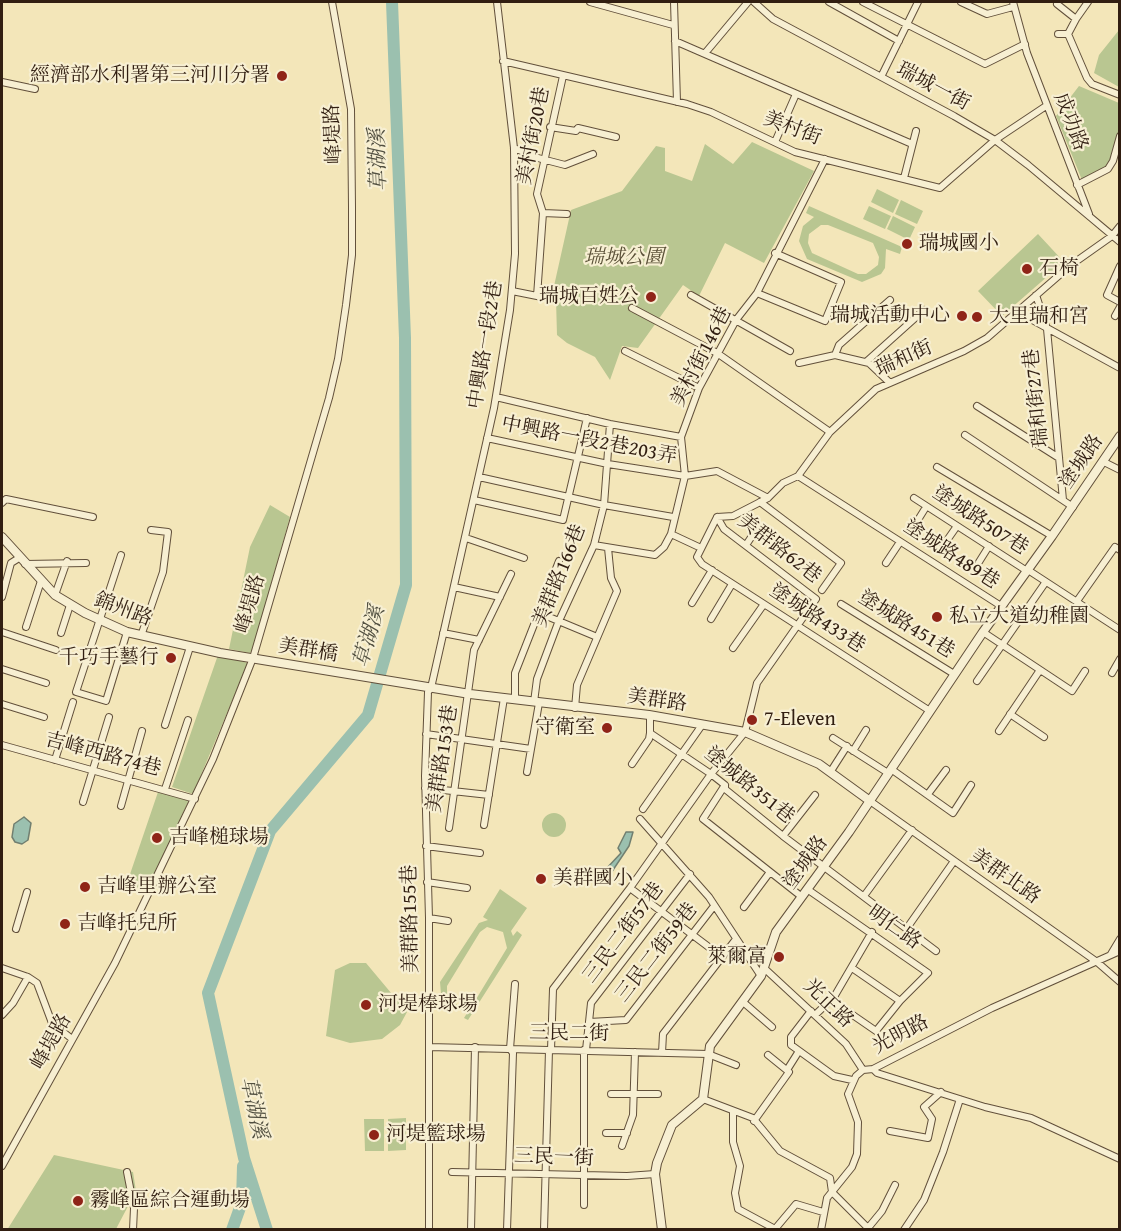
<!DOCTYPE html>
<meta charset="utf-8">
<style>
body{margin:0}
#map{position:relative;width:1121px;height:1231px;overflow:hidden;background:#f3e6b9;font-family:"Gentium Book Plus",serif}
canvas{display:block}
.frame{position:absolute;inset:0;border:3px solid #311e11;pointer-events:none}
</style>
<div id="map">
<canvas width="1121" height="1231"></canvas>
<div class="frame"></div>
</div>
<script>
const ctx = document.querySelector('canvas').getContext('2d');
ctx.lineJoin = 'round';
function fill(path, color) { ctx.fillStyle = color; ctx.fill(path, 'evenodd'); }
const shape = rows => new Path2D(rows.map(r => 'M' + r).join(''));
function trace(path, color, width, dash) { ctx.strokeStyle = color; ctx.lineWidth = width; ctx.lineCap = dash ? 'butt' : 'round'; ctx.setLineDash(dash || []); ctx.stroke(path); }
function label(font, color, halo, rows, align = 'center') {
  ctx.font = font + ' "Gentium Book Plus","Noto Serif TC",serif'; ctx.lineWidth = 4.5; ctx.setLineDash([]); ctx.textBaseline = 'middle'; ctx.strokeStyle = halo; ctx.fillStyle = color; for (const [text, x, y, turn = 0] of rows) {
    ctx.save(); ctx.translate(x, y); ctx.rotate((+turn || 0) * Math.PI / 180); ctx.textAlign = isNaN(turn) ? turn : align; if (halo) ctx.strokeText(text, 0, 0); ctx.fillText(text, 0, 0); ctx.restore();
  }
}
fill(shape([
 [1119,30,1119,87,1094,73,1099,55],
 [1079,86,1119,103,1119,129,1110,166,1082,180,1056,116],
 [752,142,814,171,764,263,725,243,699,296,683,285,638,348,622,346,610,380,595,357,567,343,557,335,556,300,552,295,571,210,622,191,656,146,665,148,665,171,692,181,705,144,733,164],
 [877,189,899,200,893,213,871,202],
 [901,200,923,211,917,224,895,214],
 [809,206,902,247,900,254,886,249,885,268,881,274,862,282,807,259,799,241,803,226,814,217,806,213],
 [821,225,828,225,873,243,879,257,878,265,866,274,858,274,812,253,808,243,809,234],
 [869,206,891,216,885,229,863,219],
 [893,216,915,227,909,240,887,229],
 [1038,234,1064,262,1002,316,978,291],
 [270,505,290,517,253,648,250,653,229,649,250,547],
 [218,655,248,663,193,794,172,787],
 [158,792,189,800,147,892,127,883],
 '542 825a12 12 0 1 1 24 0a12 12 0 1 1-24 0Z',
 [500,889,527,908,511,931,513,936,517,931,522,935,468,1020,464,1018,469,1010,455,1010,448,1006,441,994,440,982,479,923,488,920,483,917],
 [487,927,503,932,507,948,475,1001,467,1006,457,1005,447,994,447,986,480,932],
 [350,963,366,963,407,1012,400,1025,382,1039,350,1043,326,1036,335,970],
 [406,1118,406,1150,388,1151,388,1119],
 [364,1119,384,1119,384,1151,365,1151],
 [54,1155,133,1172,136,1191,116,1229,7,1230]
]), '#b9c691');
const water = shape([
 [24,817,31,823,28,840,22,844,15,842,12,837,14,824,24,817],
 [626,832,633,832,629,846,609,876,606,869,621,853,618,848,626,832]
]);
fill(water, '#9bc0af');
trace(water, '#717f70', 1.5);
trace(shape([
 [232,1230,242,1202,243,1166],
 [267,1230,244,1158,208,993,270,831,368,715,406,585,405,338,392,2]
]), '#9bc0af', 12);
const minor = shape([
 [590,2,673,25],
 [674,2,677,102],
 [754,2,773,19,954,116,995,140,1028,165,1120,242],
 [829,2,899,41],
 [863,2,985,64,1025,44],
 [961,2,987,14,1013,7],
 [1013,2,1027,53,1089,214],
 [1057,4,1076,19,1088,2],
 [1076,19,1068,34,1087,78,1092,84,1120,95],
 [1058,34,1068,34],
 [675,41,912,144],
 [706,52,748,2],
 [503,61,687,104,711,112,795,152,940,188,995,140,1046,106],
 [881,77,918,2],
 [2,82,35,89],
 [550,127,576,131,578,128,616,137],
 [775,142,796,94],
 [514,148,538,158,565,165,593,154],
 [904,178,916,131],
 [1077,185,1108,169,1113,161,1120,136],
 [543,213,567,214],
 [1120,266,1107,295,1120,302],
 [512,291,537,296],
 [757,293,825,321,841,282,775,253],
 [691,295,790,351],
 [1036,295,1047,329,1063,500],
 [551,299,537,296,543,213,537,194,563,76],
 [632,308,717,353,830,432],
 [1016,311,1120,368],
 [1115,316,1120,307],
 [625,351,699,388],
 [835,355,869,363,890,383],
 [866,362,924,310],
 [799,363,835,355,839,345,890,300],
 [496,397,610,424,681,437],
 [977,406,1059,458],
 [965,435,1073,507],
 [487,438,608,464,685,476,717,471,768,498],
 [1104,462,1120,470],
 [937,467,1052,536],
 [798,476,1001,606],
 [479,477,604,505,673,517],
 [914,498,1027,571],
 [474,500,563,520,587,418],
 [760,502,841,563,822,590],
 [2,503,6,499,93,517],
 [913,528,926,507],
 [671,534,701,548],
 [466,538,524,558],
 [594,545,655,555,664,547,671,534,685,476,681,437,699,388,736,320,757,293,825,159],
 [746,545,758,527],
 [943,546,957,526],
 [121,555,76,692,106,701,127,632],
 [979,562,989,546],
 [886,563,900,542],
 [25,564,86,563],
 [1028,570,1120,630],
 [454,587,500,597],
 [55,595,67,561],
 [2,597,11,563,19,558],
 [1077,601,1115,547,1120,550],
 [692,603,712,570],
 [841,604,954,674],
 [537,612,597,637],
 [711,619,732,584],
 [26,627,41,581],
 [2,632,56,650],
 [983,632,1072,691,1085,671],
 [61,633,70,605],
 [443,633,479,640],
 [141,636,163,572,168,532,151,530],
 [733,648,764,604],
 [2,669,46,683],
 [1112,673,1120,659],
 [977,681,1045,583],
 [515,700,515,673,559,561],
 [534,702,537,679,558,623,594,545,604,505,610,424],
 [2,704,44,717],
 [575,708,577,685,617,591,611,578,608,548],
 [930,711,702,564,697,557,717,517,733,516,768,498,783,483,798,476,830,432,876,389,964,351,987,338,1071,265,1112,236,1120,226],
 [1010,714,1044,737],
 [650,716,650,733,711,774,725,785,725,789,783,836,936,951],
 [165,725,190,647],
 [999,731,1040,670],
 [426,734,531,749],
 [833,738,888,773],
 [2,745,195,799],
 [853,751,866,730],
 [55,760,73,702],
 [632,764,649,739,650,733],
 [891,769,953,813,971,785],
 [831,771,847,746],
 [527,772,539,703],
 [725,785,703,819,802,897],
 [425,788,489,795],
 [165,789,188,720],
 [928,794,946,770],
 [870,801,1097,962,1120,982],
 [83,802,109,717],
 [121,806,142,731],
 [643,809,702,725],
 [640,819,709,897,761,976],
 [484,825,504,698],
 [449,828,474,650,511,574],
 [783,836,815,795],
 [426,846,480,853],
 [427,882,467,888],
 [630,888,722,957],
 [807,889,928,973,900,1001,876,1031,831,1000],
 [864,896,912,830],
 [744,907,770,872],
 [429,918,448,921],
 [907,928,954,861],
 [16,929,27,892],
 [1111,954,1120,939],
 [2,968,28,977,37,983,52,1023,72,1039],
 [764,968,846,1044,863,1070],
 [852,968,900,1001],
 [743,1002,772,1027],
 [811,1011,791,1037,791,1045,834,1076,852,1080],
 [2,1015,13,1003,28,977],
 [815,1015,834,997,872,932],
 [589,1022,626,1020,714,906],
 [429,1047,708,1054,736,1065],
 [551,1050,553,989,630,888,711,774,745,732,757,683,816,599,724,529,717,517],
 [586,1050,591,1003,690,874],
 [662,1053,663,1034,736,939],
 [873,1069,877,1073,985,1107,1031,1118,1120,1159],
 [787,1070,799,1051],
 [611,1094,658,1094],
 [703,1099,753,1118,780,1151,830,1178,832,1192,870,1230],
 [733,1112,733,1142,740,1166,735,1193,738,1209,775,1229,796,1204,823,1212],
 [754,1121,789,1072,768,1055],
 [890,1131,928,1138,932,1119,924,1107,941,1092],
 [606,1133,627,1133],
 [622,1146,633,1115,635,1052],
 [2,1166,115,963,213,759,253,658,329,398,338,359,346,305,352,255,352,207,351,109,332,2],
 [127,1172,134,1208,133,1230],
 [452,1172,627,1176,655,1174],
 [584,1205,584,1050],
 [868,1228,882,1211,895,1185],
 [429,1230,429,918,425,776,428,692,431,688,494,408,510,310,515,254,514,148,497,2],
 [471,1230,475,1047],
 [507,1230,513,1053,510,1049,515,984],
 [544,1230,549,1050],
 [821,1230,827,1198,852,1167,857,1154,858,1122,848,1094,856,1076,863,1070,873,1069,992,1008,1120,951],
 [904,1230,924,1200,943,1152,960,1099]
]);
const tertiary = shape([
 [2,537,55,595,85,613,127,632,220,653,470,694,649,715,745,732,819,764,870,801],
 [662,1230,655,1174,657,1163,672,1125,703,1099,710,1046,761,976,776,932,849,832,983,632,1052,536,1120,436]
]);
trace(minor, '#62503b', 8);
trace(tertiary, '#62503b', 10);
trace(minor, '#f7efd2', 6);
trace(tertiary, '#f7efd2', 8);
for (const [x, y, r, color] of [
 [282,76,6,"#8f2418"],
 [907,244,6,"#8f2418"],
 [1027,269,6,"#8f2418"],
 [651,297,6,"#8f2418"],
 [962,316,6,"#8f2418"],
 [977,317,6,"#8f2418"],
 [937,617,6,"#8f2418"],
 [171,658,6,"#8f2418"],
 [752,720,6,"#8f2418"],
 [607,728,6,"#8f2418"],
 [157,838,6,"#8f2418"],
 [541,879,6,"#8f2418"],
 [85,887,6,"#8f2418"],
 [65,924,6,"#8f2418"],
 [779,957,6,"#8f2418"],
 [366,1005,6,"#8f2418"],
 [374,1135,6,"#8f2418"],
 [78,1201,6,"#8f2418"]
]) { const dot = new Path2D(); dot.arc(x, y, r, 0, 2 * Math.PI); ctx.fillStyle = color; ctx.fill(dot); trace(dot, '#f7efd2', 2); }
label('20px', '#311e11', '#f7efd2', [
 ["經濟部水利署第三河川分署",270,76,"right"],
 ["瑞城國小",919,244],
 ["石椅",1039,269],
 ["瑞城百姓公",639,297,"right"],
 ["瑞城活動中心",950,316,"right"],
 ["大里瑞和宮",989,317],
 ["私立大道幼稚園",949,617],
 ["千巧手藝行",159,658,"right"],
 ["7-Eleven",764,720],
 ["守衛室",595,728,"right"],
 ["吉峰槌球場",169,838],
 ["美群國小",553,879],
 ["吉峰里辦公室",97,887],
 ["吉峰托兒所",77,924],
 ["萊爾富",767,957,"right"],
 ["河堤棒球場",378,1005],
 ["河堤籃球場",386,1135],
 ["霧峰區綜合運動場",90,1201]
], 'left');
label('20px', '#311e11', '#f7efd2', [
 ["瑞城一街",933,87,28],
 ["成功路",1070,122,69],
 ["美村街",792,129,21],
 ["峰堤路",334,134,-93],
 ["美村街20巷",534,136,-79],
 ["中興路一段2巷",486,345,-81],
 ["美村街146巷",702,357,-63],
 ["瑞和街",904,359,-24],
 ["瑞和街27巷",1037,398,-96],
 ["中興路一段2巷203弄",589,441,11],
 ["塗城路",1082,462,-56],
 ["塗城路507巷",980,521,33],
 ["美群路62巷",779,549,38],
 ["塗城路489巷",951,555,33],
 ["美群路166巷",560,576,-68],
 ["峰堤路",251,604,-74],
 ["錦州路",123,610,21],
 ["塗城路433巷",817,619,33],
 ["塗城路451巷",906,625,32],
 ["美群橋",308,651,9],
 ["美群路",657,701,8],
 ["吉峰西路74巷",103,755,15],
 ["美群路153巷",443,759,-81],
 ["塗城路351巷",749,786,39],
 ["塗城路",806,863,-54],
 ["美群北路",1005,877,35],
 ["美群路155巷",411,919,-91],
 ["明仁路",894,928,35],
 ["三民二街57巷",624,933,-53],
 ["三民二街59巷",657,953,-52],
 ["光正路",828,1004,44],
 ["三民二街",569,1034,1],
 ["光明路",901,1035,-28],
 ["峰堤路",52,1042,-61],
 ["三民一街",554,1158,2]
]);
label('italic 20px', '#5a5037', '#f7efd2', [
 ["瑞城公園",624,258]
]);
label('italic 21px', '#514f40', '#f7efd2', [
 ["草湖溪",379,160,-92],
 ["草湖溪",370,637,-74],
 ["草湖溪",253,1108,78]
]);
</script>
